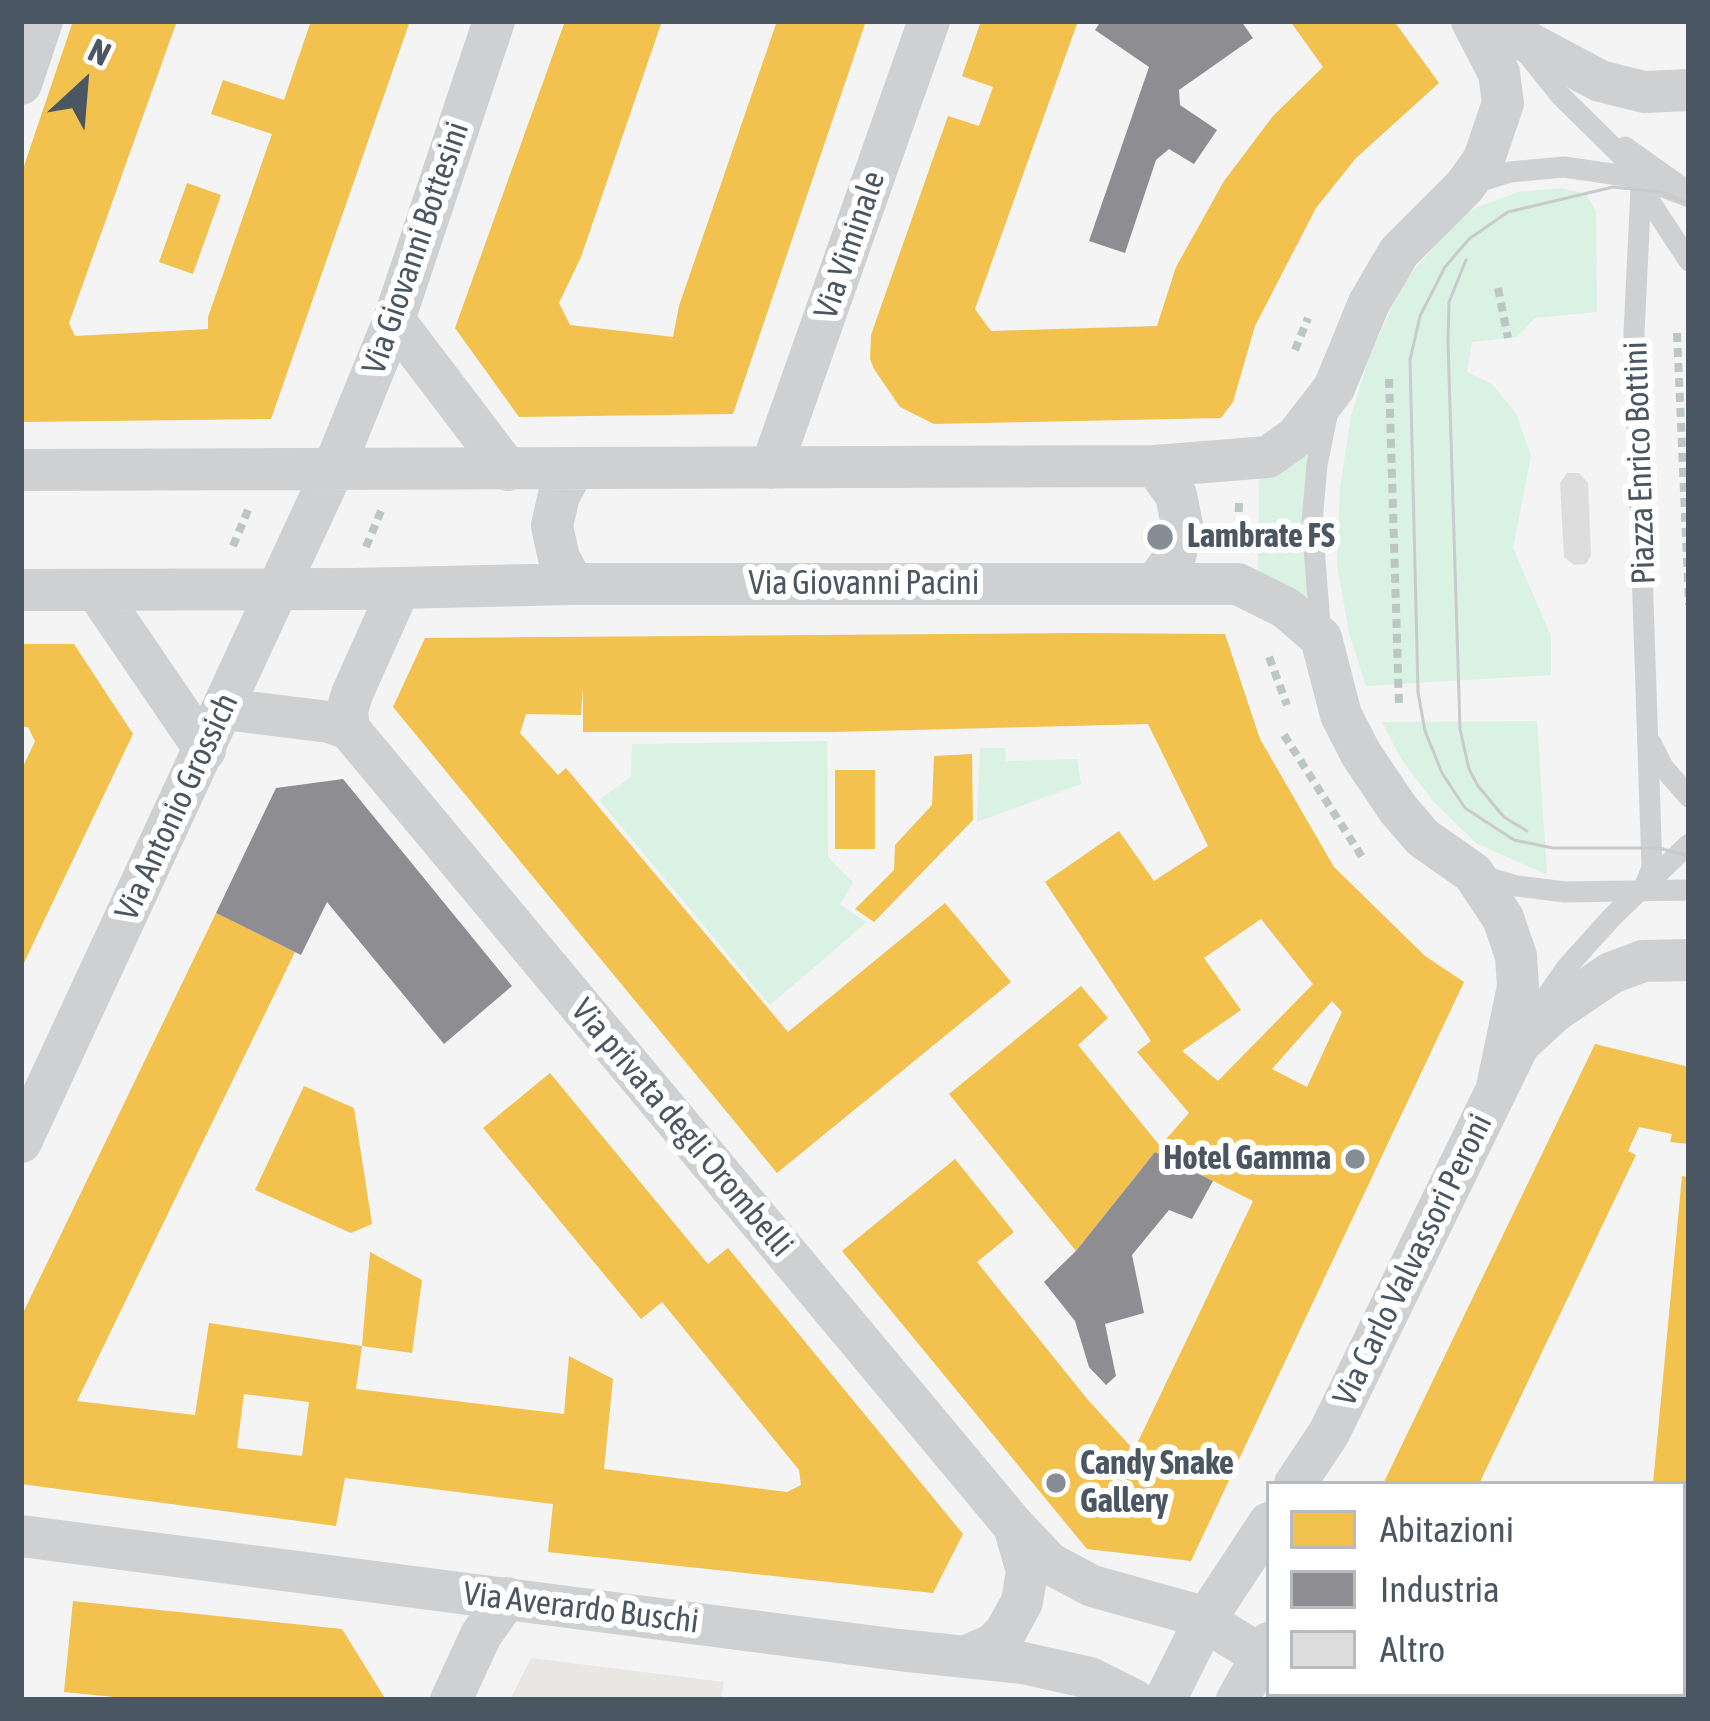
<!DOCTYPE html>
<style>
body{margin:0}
#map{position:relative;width:1710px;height:1721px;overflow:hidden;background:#f4f4f4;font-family:"Asap Condensed",sans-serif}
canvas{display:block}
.frame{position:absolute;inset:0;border:24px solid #4a5661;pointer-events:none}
.legend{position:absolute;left:1266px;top:1481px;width:420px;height:216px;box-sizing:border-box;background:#fff;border:3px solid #b7bbc0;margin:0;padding:15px 21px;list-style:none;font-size:36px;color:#4a5661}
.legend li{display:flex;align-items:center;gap:24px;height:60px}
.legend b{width:60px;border:3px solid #b7bbc0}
.north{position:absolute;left:24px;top:24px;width:120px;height:120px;-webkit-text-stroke:9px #fff;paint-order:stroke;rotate:26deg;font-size:33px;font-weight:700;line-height:48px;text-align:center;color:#4a5661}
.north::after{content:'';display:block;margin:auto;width:42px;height:54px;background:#4a5661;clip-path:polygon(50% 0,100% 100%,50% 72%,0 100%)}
</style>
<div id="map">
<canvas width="1710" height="1721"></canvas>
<div class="frame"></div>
<ul class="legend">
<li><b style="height:33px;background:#f2c14e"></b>Abitazioni</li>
<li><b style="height:33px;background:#8d8d92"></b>Industria</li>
<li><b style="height:33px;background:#ddddde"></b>Altro</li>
</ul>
<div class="north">N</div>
</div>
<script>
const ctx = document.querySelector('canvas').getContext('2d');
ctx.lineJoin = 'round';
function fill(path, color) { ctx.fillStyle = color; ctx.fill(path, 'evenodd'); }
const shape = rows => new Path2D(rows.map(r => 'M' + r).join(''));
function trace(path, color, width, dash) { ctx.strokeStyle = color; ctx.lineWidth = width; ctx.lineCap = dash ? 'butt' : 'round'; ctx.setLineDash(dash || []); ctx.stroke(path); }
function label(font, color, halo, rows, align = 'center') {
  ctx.font = font + ' "Asap Condensed",sans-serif'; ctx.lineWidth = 12; ctx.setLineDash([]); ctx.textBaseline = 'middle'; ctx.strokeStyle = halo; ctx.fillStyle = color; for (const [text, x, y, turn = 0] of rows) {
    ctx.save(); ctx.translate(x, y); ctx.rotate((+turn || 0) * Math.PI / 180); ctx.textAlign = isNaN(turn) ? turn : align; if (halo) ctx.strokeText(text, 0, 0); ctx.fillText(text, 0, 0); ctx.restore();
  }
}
fill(shape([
 [531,1658,724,1682,721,1700,510,1700]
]), '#e8e7e3');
fill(shape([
 [1561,188,1586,194,1596,211,1597,312,1535,318,1517,337,1472,342,1467,372,1492,384,1516,413,1531,456,1513,548,1551,636,1551,675,1366,686,1349,633,1337,565,1340,487,1351,416,1369,357,1404,281,1465,212,1518,192],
 [1311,450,1304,528,1308,603,1258,581,1259,476],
 [1537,721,1547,875,1476,843,1432,800,1400,757,1382,722],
 [827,741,828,857,853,882,840,905,867,922,770,1005,599,800,631,777,632,744],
 [980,748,1005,748,1006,761,1077,759,1081,784,977,822]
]), '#d9f2e3');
fill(shape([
 [73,21,177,21,69,323,75,336,208,329,208,317,272,134,211,114,223,80,284,100,311,21,410,21,271,419,21,422,21,175],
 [565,21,662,21,581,257,559,303,570,325,673,337,679,306,777,21,866,21,733,414,519,417,455,328],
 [981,21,1078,21,975,309,991,331,1157,326,1176,267,1224,181,1273,116,1323,67,1290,21,1394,21,1439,83,1356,158,1316,208,1255,326,1233,402,1221,418,934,424,900,407,874,369,870,359,871,335,948,116,979,126,993,87,962,76],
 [187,183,221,195,193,274,159,262],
 [1083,633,1225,634,1260,739,1334,867,1425,956,1464,982,1191,1561,1087,1549,842,1251,955,1159,1014,1232,977,1262,1088,1400,1134,1450,1253,1201,1155,1152,1076,1251,949,1094,1081,986,1108,1018,1078,1045,1160,1146,1189,1113,1137,1052,1151,1041,1045,882,1119,831,1154,881,1208,846,1148,724,832,732,583,732,583,688,581,715,526,714,520,733,558,775,566,768,788,1032,945,903,1011,982,777,1173,393,707,425,638],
 [1261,919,1313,984,1218,1081,1182,1051,1241,1010,1204,958],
 [1332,1001,1342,1012,1307,1087,1272,1069],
 [21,644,74,644,133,734,21,969,21,771,35,741,28,727,21,727],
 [972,754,973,820,874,922,855,909,894,870,895,845,932,805,934,756],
 [835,770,875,770,875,849,835,849],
 [216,913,295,952,77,1401,195,1415,209,1323,362,1346,356,1389,564,1414,569,1356,613,1379,604,1469,787,1492,801,1485,799,1470,662,1302,641,1319,483,1128,550,1073,708,1264,728,1248,963,1534,933,1593,548,1552,553,1504,345,1478,336,1526,21,1484,21,1317],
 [244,1394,309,1402,302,1456,237,1448],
 [1595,1044,1689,1067,1689,1144,1670,1142,1672,1134,1639,1127,1628,1151,1636,1155,1479,1484,1383,1484],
 [304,1086,354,1108,372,1224,351,1233,255,1190],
 [1682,1176,1689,1177,1689,1668,1683,1667,1683,1484,1653,1484],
 [370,1252,422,1280,412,1353,362,1346],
 [73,1601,342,1629,386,1700,144,1700,64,1692]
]), '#f2c14e');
fill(shape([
 [1101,21,1241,21,1253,38,1179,90,1180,105,1217,130,1194,164,1169,149,1156,160,1125,253,1089,241,1149,67,1095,30],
 [343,779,512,986,444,1044,327,902,301,955,216,913,276,788],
 [1155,1152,1213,1181,1192,1219,1169,1210,1132,1255,1144,1313,1105,1324,1116,1376,1106,1385,1089,1367,1075,1321,1044,1282,1076,1251]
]), '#8d8d92');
fill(shape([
 [1567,473,1579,473,1588,483,1591,555,1586,564,1574,565,1564,557,1560,483]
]), '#ddddde');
trace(shape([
 [1498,288,1508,338],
 [1677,333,1689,605],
 [1295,350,1308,318],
 [1389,379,1399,705],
 [1238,542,1239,503],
 [233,546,248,510],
 [366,547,381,511],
 [1269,657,1287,705],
 [1284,735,1364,860]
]), '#bcc7c4', 8, [9, 6]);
trace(shape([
 [1528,55,1560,95,1631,165,1641,188,1689,261],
 [1625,147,1683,188],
 [1472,184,1510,172,1564,167,1639,178,1689,197],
 [1641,188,1634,333,1652,868,1644,887],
 [1321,636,1312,522,1317,465,1328,411],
 [1651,743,1663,767,1689,797],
 [1479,875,1517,886,1565,892,1689,890],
 [1540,1006,1567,967,1613,916,1689,844]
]), '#ced0d2', 21);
trace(shape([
 [1502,21,1514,35,1600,81,1644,92,1689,90],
 [21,84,42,21],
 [394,320,508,470],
 [1155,466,1176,495,1182,525,1175,557,1156,583],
 [771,468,929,21],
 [21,470,1155,466,1268,457,1296,437,1334,388,1369,303,1399,252,1465,186,1484,159,1503,103,1499,73,1472,21],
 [573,584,559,558,552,526,559,495,574,469],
 [21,590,353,589,573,584,1238,584,1286,608,1321,638,1341,715,1361,754,1398,809,1423,838,1473,873,1503,918,1516,956,1518,987,1497,1087],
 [96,590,205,750],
 [224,709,329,722,349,729],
 [349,729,1014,1526,1049,1563,1092,1586,1193,1614,1269,1660],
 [349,729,347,711,352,694,399,589],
 [21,1142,332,472,394,320,494,21],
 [1295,1484,1329,1433,1519,1044,1555,1011,1611,973,1643,961,1689,960],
 [21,1536,899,1650,1023,1663,1090,1678,1134,1700],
 [965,1657,994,1644,1006,1631,1022,1602,1027,1571,1014,1526],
 [1314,1694,1322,1700],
 [451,1700,481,1635,507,1598],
 [1165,1700,1205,1620,1269,1523],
 [1237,1700,1269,1643]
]), '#ced0d2', 42);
trace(shape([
 [1689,204,1661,192,1613,187,1508,212,1469,239,1445,267,1420,316,1410,360,1418,692,1425,731,1442,773,1465,808,1514,840,1553,848,1659,848,1689,856],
 [1466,260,1449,302,1448,342,1460,729,1469,769,1478,786,1504,817,1527,831]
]), '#c9cacc', 3);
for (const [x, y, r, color] of [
 [1160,537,15,"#868d94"],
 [1355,1159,12,"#868d94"],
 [1056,1483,12,"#868d94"]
]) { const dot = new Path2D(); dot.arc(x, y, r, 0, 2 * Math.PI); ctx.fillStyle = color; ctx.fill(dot); trace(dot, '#fff', 4.5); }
label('33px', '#4a5661', '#fff', [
 ["Via Viminale",850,245,-71],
 ["Via Giovanni Bottesini",416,248,-71],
 ["Piazza Enrico Bottini",1640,463,-92],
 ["Via Giovanni Pacini",864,584],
 ["Via Antonio Grossich",177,807,-65],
 ["Via privata degli Orombelli",682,1128,50],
 ["Via Carlo Valvassori Peroni",1413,1260,-64],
 ["Via Averardo Buschi",581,1608,7]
]);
label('bold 33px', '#4a5661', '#fff', [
 ["Lambrate FS",1187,537],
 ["Hotel Gamma",1331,1159,"right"],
 ["Candy Snake",1080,1464],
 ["Gallery",1080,1502]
], 'left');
</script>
